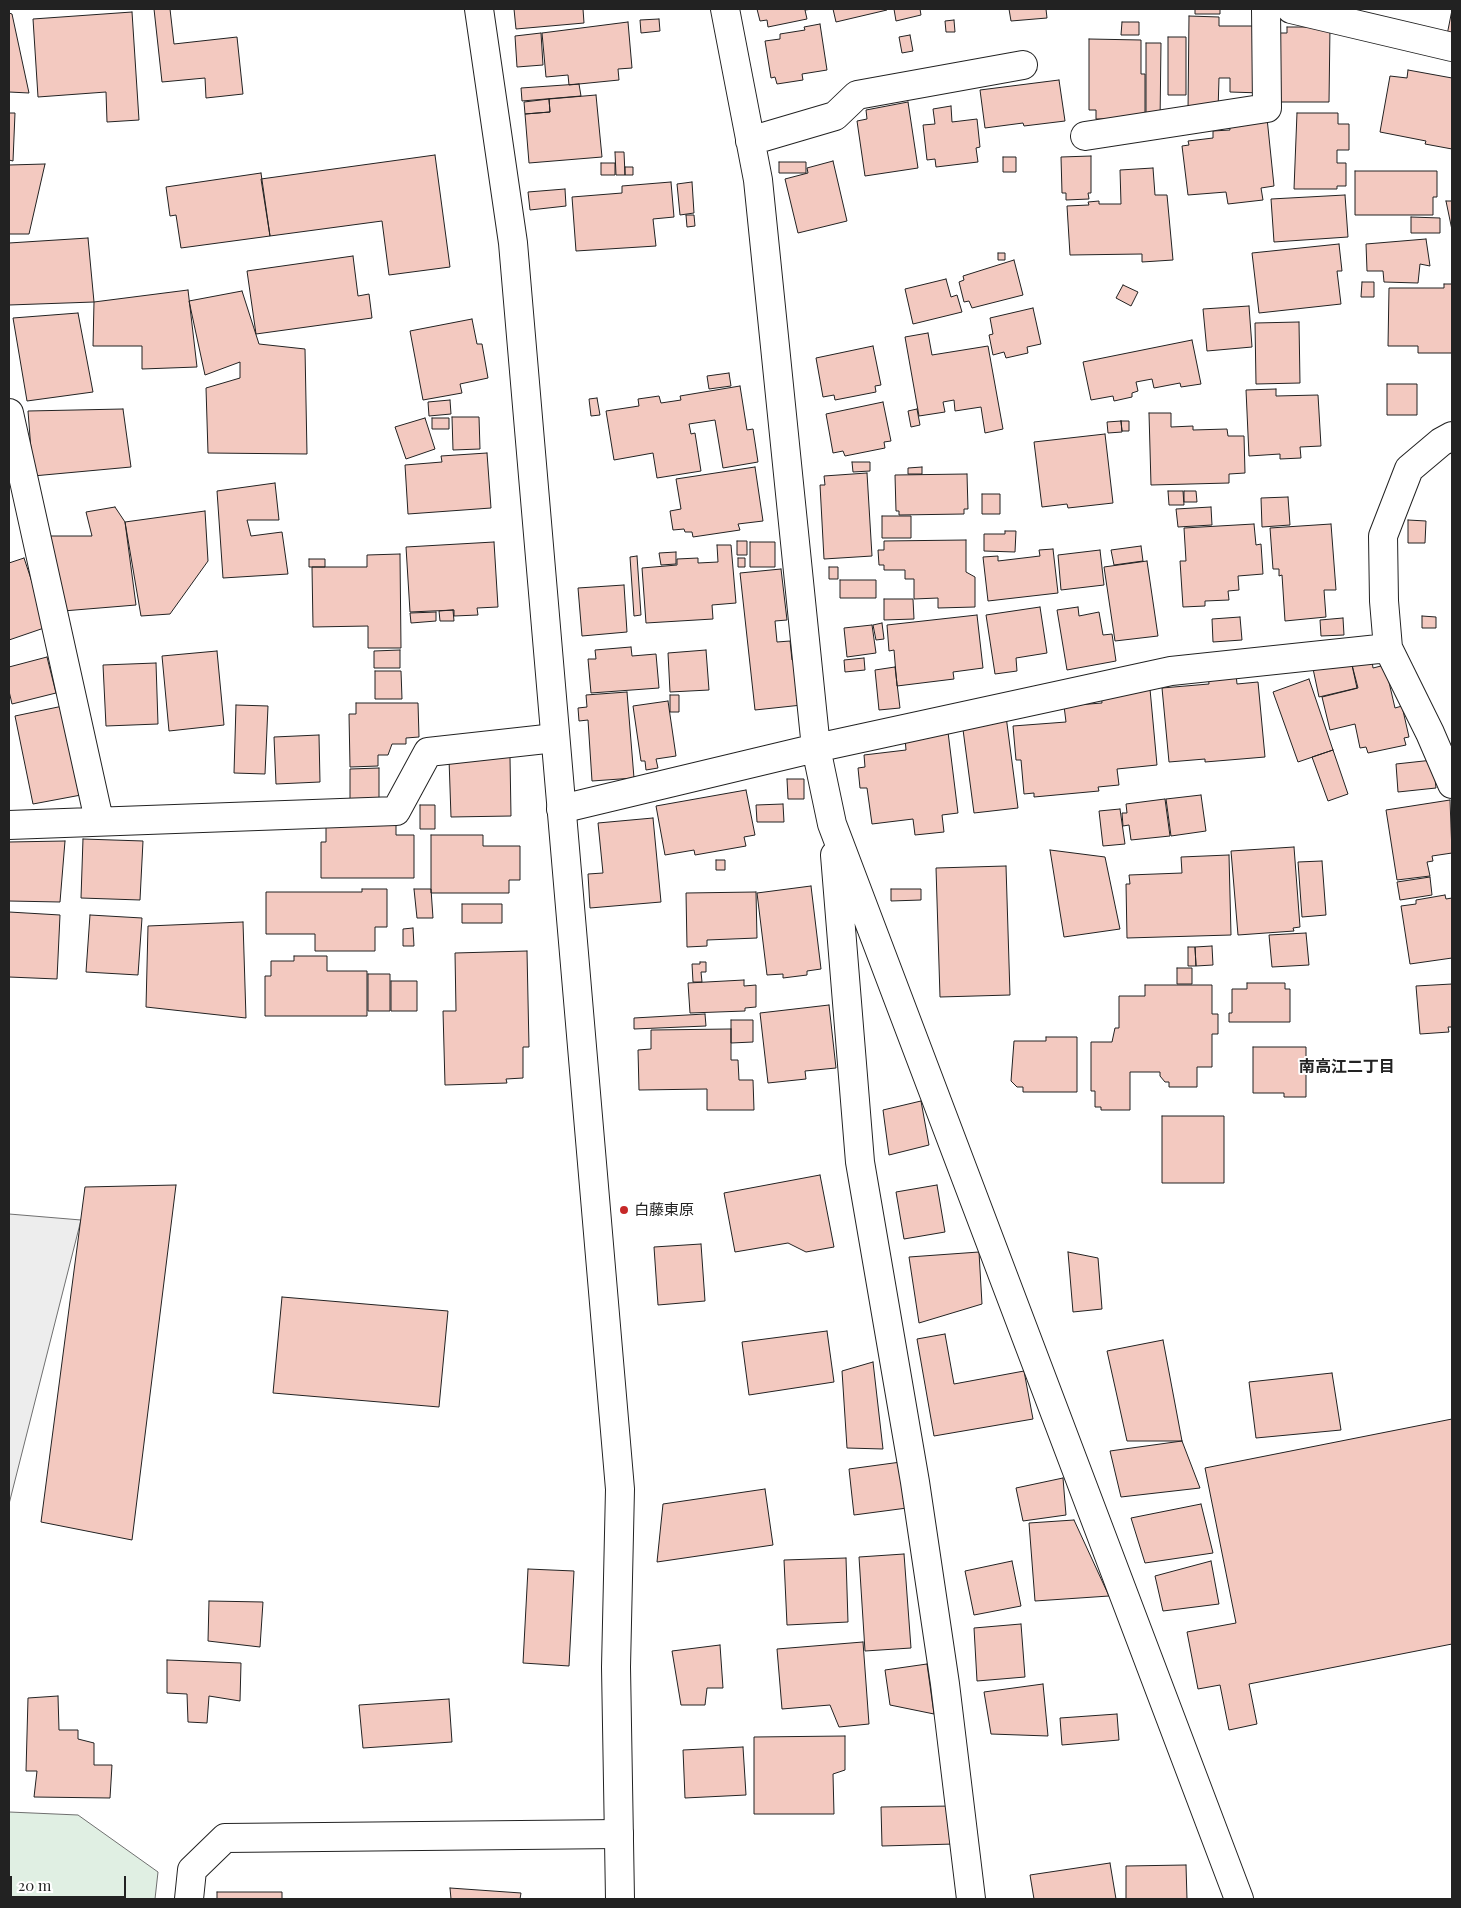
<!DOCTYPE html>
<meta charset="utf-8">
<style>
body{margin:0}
#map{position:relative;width:1461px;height:1908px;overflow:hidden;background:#fff;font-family:"Playfair Display",serif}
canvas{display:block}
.frame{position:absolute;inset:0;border:10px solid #222;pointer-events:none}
.scale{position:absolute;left:10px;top:1876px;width:116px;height:22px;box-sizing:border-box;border:2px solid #222;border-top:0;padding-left:6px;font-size:15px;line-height:18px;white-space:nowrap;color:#222;-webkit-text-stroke:4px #fff;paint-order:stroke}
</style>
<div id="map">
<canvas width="1461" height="1908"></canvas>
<div class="frame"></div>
<div class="scale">20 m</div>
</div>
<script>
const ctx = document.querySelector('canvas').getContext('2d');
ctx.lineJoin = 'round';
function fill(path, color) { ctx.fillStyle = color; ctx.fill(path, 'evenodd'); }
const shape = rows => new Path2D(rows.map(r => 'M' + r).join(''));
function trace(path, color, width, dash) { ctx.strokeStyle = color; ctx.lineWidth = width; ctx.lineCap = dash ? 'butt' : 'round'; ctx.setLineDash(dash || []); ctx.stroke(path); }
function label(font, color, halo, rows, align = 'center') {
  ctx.font = font + ' "Playfair Display","Noto Sans JP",serif'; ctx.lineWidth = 4; ctx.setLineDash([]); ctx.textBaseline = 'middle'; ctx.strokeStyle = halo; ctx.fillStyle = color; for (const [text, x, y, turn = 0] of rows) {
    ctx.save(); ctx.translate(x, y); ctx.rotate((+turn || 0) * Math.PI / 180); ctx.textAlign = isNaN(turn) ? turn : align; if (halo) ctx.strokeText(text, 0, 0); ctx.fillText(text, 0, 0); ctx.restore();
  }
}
const green = shape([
 [9,1812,78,1815,158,1872,155,1899,9,1899,9,1812]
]);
fill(green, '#e0efe3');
trace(green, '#6f6f6f', 1);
const parking = shape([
 [9,1214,81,1220,9,1504,9,1214]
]);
fill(parking, '#ededed');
trace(parking, '#6f6f6f', 1);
const building = shape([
 [154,9,170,9,174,44,237,37,243,94,206,98,205,78,162,82,154,9],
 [514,9,583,9,584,23,516,29,514,9],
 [757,9,813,9,805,10,807,19,768,27,767,20,760,21,757,9],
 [833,9,886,9,887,10,836,22,833,9],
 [894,9,920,9,921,15,896,21,894,9],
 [1009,9,1046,9,1047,18,1011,21,1009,9],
 [1195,9,1220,9,1220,14,1195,14,1195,9],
 [1452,10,1452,41,1446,40,1452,10],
 [132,12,139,120,107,122,106,92,38,97,33,19,132,12],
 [9,13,12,14,29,93,9,92,9,13],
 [1189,16,1219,17,1219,26,1262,26,1262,93,1230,92,1230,78,1219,78,1218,111,1188,111,1189,16],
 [659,19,660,31,641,33,640,20,659,19],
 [954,20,955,32,946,32,945,21,954,20],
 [628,22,632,68,618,69,619,80,569,85,568,75,546,77,542,33,628,22],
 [1122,22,1139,22,1139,35,1121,35,1122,22],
 [820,24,827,70,802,74,803,80,777,84,775,77,771,78,765,41,780,39,780,34,805,30,804,27,820,24],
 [1287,27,1330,27,1329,102,1280,102,1280,33,1287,33,1287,27],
 [541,33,543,65,517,67,515,36,541,33],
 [910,35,913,51,902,53,899,37,910,35],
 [1168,37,1186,37,1186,95,1168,95,1168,37],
 [1089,39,1141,40,1141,74,1145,74,1145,119,1096,119,1096,110,1089,110,1089,39],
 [1146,43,1161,43,1160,123,1146,123,1146,43],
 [1408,70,1452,78,1452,149,1425,144,1426,141,1380,132,1390,76,1407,78,1408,70],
 [1059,80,1065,121,1024,126,1023,123,985,128,980,90,1059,80],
 [579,84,581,96,522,101,521,88,579,84],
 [596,95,602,157,529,163,525,114,550,112,549,99,596,95],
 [549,99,550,112,525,114,524,102,549,99],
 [908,102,918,168,865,176,857,121,867,119,866,110,908,102],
 [951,106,952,122,977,119,980,147,976,148,978,162,936,167,935,159,927,160,923,125,935,124,933,109,951,106],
 [9,113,15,113,13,161,9,160,9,113],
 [1297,113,1338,113,1338,124,1349,124,1349,150,1337,150,1337,163,1346,163,1346,186,1337,186,1337,189,1294,189,1297,113],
 [1267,118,1274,186,1261,188,1263,200,1228,204,1226,192,1188,195,1182,146,1189,145,1188,141,1213,138,1213,131,1230,130,1229,122,1267,118],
 [615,152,624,152,625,175,616,175,615,152],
 [435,155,450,267,389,275,382,221,270,236,261,179,435,155],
 [1091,156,1091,193,1088,193,1089,199,1066,200,1066,193,1062,193,1061,157,1091,156],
 [1003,157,1016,157,1016,172,1003,172,1003,157],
 [833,161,847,221,798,233,785,179,808,173,807,168,833,161],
 [779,162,806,162,806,173,779,173,779,162],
 [601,163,615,163,615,175,601,175,601,163],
 [45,164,29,234,9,234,9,165,45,164],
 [625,167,633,167,633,175,625,175,625,167],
 [1153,168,1155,195,1167,195,1173,260,1142,262,1142,254,1070,255,1067,206,1089,205,1088,202,1099,201,1099,204,1121,204,1120,170,1153,168],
 [1355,171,1437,171,1437,197,1433,197,1433,215,1355,215,1355,171],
 [261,173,270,236,181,248,176,215,170,216,166,187,261,173],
 [671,182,674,217,653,219,656,246,576,251,572,197,622,193,622,186,671,182],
 [692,182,694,213,680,215,677,184,692,182],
 [565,189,566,206,530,210,528,192,565,189],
 [1345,195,1348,237,1274,242,1271,199,1345,195],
 [1446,201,1452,201,1452,230,1446,201],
 [686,215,694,215,695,226,687,227,686,215],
 [1411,217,1440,218,1440,233,1411,233,1411,217],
 [88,238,94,302,9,305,9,243,88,238],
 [1426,239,1430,266,1420,264,1418,283,1384,282,1383,271,1367,271,1366,244,1426,239],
 [1339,244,1342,271,1337,271,1341,304,1259,313,1252,253,1339,244],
 [998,253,1005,253,1005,260,998,260,998,253],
 [353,256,358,296,369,294,372,318,256,334,247,271,353,256],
 [1014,260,1023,295,972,308,969,301,964,302,959,282,964,280,963,276,1014,260],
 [946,279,951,297,957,295,962,312,913,324,905,289,946,279],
 [1362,282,1374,282,1374,297,1361,297,1362,282],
 [1444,284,1452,284,1452,353,1418,353,1418,346,1388,346,1389,288,1444,288,1444,284],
 [1123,285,1138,292,1131,306,1116,298,1123,285],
 [188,290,197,367,142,369,142,346,93,346,94,302,188,290],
 [242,291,259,344,305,349,307,454,208,453,206,388,240,378,240,362,205,375,189,301,242,291],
 [1249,306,1252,347,1207,351,1203,309,1249,306],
 [1033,308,1041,344,1027,347,1028,353,1006,358,1004,352,993,355,989,335,993,334,990,318,1033,308],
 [78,313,93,392,27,401,13,318,78,313],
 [472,319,477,344,482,344,488,378,460,384,462,393,423,400,410,331,472,319],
 [1299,322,1300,383,1256,384,1255,323,1299,322],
 [928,333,932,355,988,346,1003,429,985,433,981,407,955,411,954,400,943,402,945,412,919,416,905,337,928,333],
 [1192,340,1201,384,1181,387,1180,383,1154,388,1152,379,1136,382,1138,391,1132,393,1132,397,1114,401,1113,396,1091,400,1083,362,1192,340],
 [873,346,881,385,875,386,876,392,835,400,834,395,823,397,816,358,873,346],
 [729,373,731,386,709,389,707,376,729,373],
 [1387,384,1417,384,1417,415,1387,415,1387,384],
 [740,386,747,430,753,429,758,462,723,468,715,420,689,424,691,434,695,433,701,471,657,478,653,453,614,460,606,411,639,406,638,399,659,396,661,403,681,400,680,396,740,386],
 [1276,389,1276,396,1318,395,1321,446,1300,447,1301,458,1280,459,1280,454,1249,456,1246,390,1276,389],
 [597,398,600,415,591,416,589,399,597,398],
 [450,400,451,414,429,416,428,402,450,400],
 [883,402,891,441,884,442,885,448,845,456,843,451,833,453,826,414,883,402],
 [123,409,131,467,33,476,28,411,123,409],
 [917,409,920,425,911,427,908,411,917,409],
 [1149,413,1171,413,1171,427,1193,426,1193,430,1227,429,1228,436,1244,436,1245,473,1229,474,1229,483,1151,485,1149,413],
 [452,417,479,417,480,449,453,450,452,417],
 [425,418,435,449,406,459,395,427,425,418],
 [432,418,449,418,449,429,432,429,432,418],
 [1121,421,1122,432,1108,433,1107,422,1121,421],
 [1121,421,1129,421,1129,431,1122,431,1121,421],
 [1105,434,1113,503,1068,508,1067,504,1042,507,1034,442,1105,434],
 [487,453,491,508,408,514,405,465,442,462,441,456,487,453],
 [852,462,870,462,870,471,853,472,852,462],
 [755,467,763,521,738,524,740,530,693,537,692,532,685,532,684,529,673,530,670,511,681,509,676,479,755,467],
 [922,467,922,474,908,474,908,468,922,467],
 [867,473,872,556,824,559,820,485,825,485,824,476,867,473],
 [967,474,968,509,964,509,964,514,899,515,899,511,896,511,895,475,967,474],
 [275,483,279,520,247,520,251,536,282,532,288,574,223,578,217,491,275,483],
 [1168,491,1183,491,1184,505,1169,505,1168,491],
 [1184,491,1196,491,1197,502,1184,502,1184,491],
 [982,494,1000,494,1000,514,982,514,982,494],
 [1288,497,1290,525,1262,527,1261,498,1288,497],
 [115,507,125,522,136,605,63,611,48,536,92,536,86,512,115,507],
 [1211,507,1212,525,1178,527,1176,509,1211,507],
 [205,511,208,561,170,614,141,616,125,522,205,511],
 [882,516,911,516,911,538,882,538,882,516],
 [1408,520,1426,521,1425,543,1408,543,1408,520],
 [1254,524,1256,545,1261,544,1263,574,1238,576,1239,590,1228,591,1229,600,1205,601,1205,606,1183,607,1180,561,1186,561,1184,528,1254,524],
 [1331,524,1336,590,1324,590,1326,617,1285,621,1282,575,1279,576,1279,569,1273,569,1270,528,1331,524],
 [1005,531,1016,531,1015,552,984,551,984,534,1005,534,1005,531],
 [966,540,966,572,975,577,975,607,938,608,938,598,914,599,914,579,905,579,905,570,884,570,884,565,879,565,878,550,884,550,884,541,966,540],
 [737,541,747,541,747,555,737,555,737,541],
 [494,542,498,607,477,608,478,615,454,616,454,610,410,612,406,547,494,542],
 [750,542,775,542,775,567,750,567,750,542],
 [717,545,731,545,736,603,712,605,713,619,646,623,642,568,677,565,677,559,698,558,698,563,718,562,717,545],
 [1141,546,1143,561,1114,565,1111,550,1141,546],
 [1053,549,1058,593,988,601,983,557,998,556,998,561,1040,556,1039,550,1053,549],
 [1100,550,1104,585,1061,590,1058,555,1100,550],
 [676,552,676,564,661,565,659,553,676,552],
 [400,554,401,648,368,648,368,626,313,627,312,567,367,567,367,555,400,554],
 [637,556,641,615,634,616,630,557,637,556],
 [24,558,47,627,9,640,9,563,24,558],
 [738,558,745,558,745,567,738,567,738,558],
 [309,559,325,559,325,567,309,567,309,559],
 [1147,561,1158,636,1115,641,1104,567,1147,561],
 [829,567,838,567,838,579,829,579,829,567],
 [781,569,787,620,775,621,777,642,790,641,792,660,797,659,802,705,755,710,740,573,781,569],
 [840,580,876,580,876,598,840,598,840,580],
 [624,585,627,632,582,636,578,588,624,585],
 [884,599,913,599,914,619,884,620,884,599],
 [1040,607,1047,653,1016,658,1017,671,995,674,986,615,1040,607],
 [1078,607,1079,616,1099,612,1103,635,1112,634,1116,661,1067,670,1057,610,1078,607],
 [453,610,454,621,440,621,439,611,453,610],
 [436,612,436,621,411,623,410,613,436,612],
 [977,615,983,668,953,672,954,679,897,686,894,650,889,651,887,625,977,615],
 [1422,616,1436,617,1436,628,1422,628,1422,616],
 [1240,617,1242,640,1213,642,1212,619,1240,617],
 [1343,618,1344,635,1321,636,1320,620,1343,618],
 [882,623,884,639,876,640,873,625,882,623],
 [872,625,876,653,847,657,844,628,872,625],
 [631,647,632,656,656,654,659,688,591,693,588,659,596,659,595,650,631,647],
 [400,650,400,668,374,668,374,651,400,650],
 [706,650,709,690,670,692,668,653,706,650],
 [217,651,224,725,169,731,162,656,217,651],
 [1350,656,1357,688,1319,697,1312,664,1350,656],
 [47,657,56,693,12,704,9,691,9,667,47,657],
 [864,658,865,670,845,672,844,660,864,658],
 [1372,661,1373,668,1385,665,1395,708,1402,706,1409,737,1404,738,1406,745,1368,753,1366,747,1360,748,1355,724,1330,730,1322,697,1358,688,1352,665,1372,661],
 [156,663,158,724,106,726,103,665,156,663],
 [895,667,900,708,879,710,875,670,895,667],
 [375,671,401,671,402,699,375,699,375,671],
 [1236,674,1237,684,1258,682,1265,757,1205,762,1205,759,1169,762,1162,688,1209,684,1208,675,1236,674],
 [1309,679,1333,750,1298,762,1273,692,1309,679],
 [1150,689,1157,765,1117,769,1119,785,1098,787,1099,791,1034,797,1034,793,1024,794,1021,760,1016,760,1013,726,1066,722,1064,706,1102,703,1101,694,1150,689],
 [627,692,634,778,592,781,588,720,579,721,578,708,587,707,586,695,627,692],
 [670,695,679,695,679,712,670,712,670,695],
 [668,701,676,756,656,759,658,768,646,770,645,761,641,761,633,706,668,701],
 [356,703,418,703,419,737,406,738,406,744,392,744,388,755,378,755,378,766,350,767,349,714,356,714,356,703],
 [236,705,268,706,265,774,234,773,236,705],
 [63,706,81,795,33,804,15,716,63,706],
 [1006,716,1018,808,974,813,962,722,1006,716],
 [948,732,958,813,942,815,944,832,915,835,913,819,872,824,867,788,860,788,858,768,865,767,864,755,906,750,905,738,948,732],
 [319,735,320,782,276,784,274,737,319,735],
 [1333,750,1348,794,1328,801,1312,757,1333,750],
 [510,757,511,816,451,817,449,759,510,757],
 [1433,760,1436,788,1398,792,1396,764,1433,760],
 [379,768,379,799,350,799,350,769,379,768],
 [787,779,804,779,804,799,788,799,787,779],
 [746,790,755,835,744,837,746,846,695,855,694,850,665,855,656,806,746,790],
 [1201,795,1206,831,1171,836,1166,799,1201,795],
 [1165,799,1170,836,1131,840,1129,825,1123,826,1122,813,1127,813,1126,804,1165,799],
 [1450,800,1452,853,1432,856,1433,861,1427,862,1430,876,1397,880,1386,810,1450,800],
 [783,804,784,822,757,822,756,805,783,804],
 [420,805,435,805,435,829,420,829,420,805],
 [1120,809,1125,844,1103,846,1099,811,1120,809],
 [653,818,661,902,590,908,588,874,603,873,598,823,653,818],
 [326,825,396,825,396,835,414,835,414,878,321,878,321,842,326,842,326,825],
 [431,835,483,835,483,846,520,846,520,880,509,880,509,893,431,893,431,835],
 [83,839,143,841,140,900,81,898,83,839],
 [65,841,60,902,9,901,9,842,65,841],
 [1294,847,1300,927,1293,928,1294,931,1238,935,1231,851,1294,847],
 [1050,850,1105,857,1120,929,1064,937,1050,850],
 [1229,855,1231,935,1127,938,1126,884,1130,884,1129,875,1182,873,1181,857,1229,855],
 [716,860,725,860,725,870,716,870,716,860],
 [1322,861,1326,915,1302,917,1298,862,1322,861],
 [1006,866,1010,995,940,997,936,868,1006,866],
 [1430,877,1432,895,1400,900,1397,882,1430,877],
 [811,886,821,969,807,971,807,975,783,978,783,974,767,975,757,893,811,886],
 [362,889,387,889,387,927,375,927,375,951,315,951,315,934,266,934,266,892,362,892,362,889],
 [414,889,431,889,433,918,417,918,414,889],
 [891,889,921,889,921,900,891,901,891,889],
 [756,892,757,938,707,940,707,946,687,947,686,893,756,892],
 [1445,895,1446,899,1452,898,1452,958,1410,964,1401,906,1416,904,1416,900,1445,895],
 [462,904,502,904,502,923,462,923,462,904],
 [9,912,60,915,57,979,9,977,9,912],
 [90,915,142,918,138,975,86,972,90,915],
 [243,922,246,1018,146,1007,148,926,243,922],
 [413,928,414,946,403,946,403,929,413,928],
 [1306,933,1309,965,1272,967,1269,935,1306,933],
 [1212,946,1213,965,1196,966,1195,947,1212,946],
 [1188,947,1195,947,1196,966,1188,966,1188,947],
 [527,951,529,1047,523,1047,523,1078,506,1079,507,1083,445,1085,443,1011,456,1011,455,953,527,951],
 [294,956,327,956,327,971,367,971,367,1016,265,1016,265,976,271,976,271,961,294,961,294,956],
 [700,962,706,962,706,972,701,972,702,982,693,982,692,964,700,964,700,962],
 [1177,968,1192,968,1192,984,1177,984,1177,968],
 [368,974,390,974,390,1011,368,1011,368,974],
 [744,980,744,986,756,985,756,1007,745,1008,745,1011,690,1013,688,983,744,980],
 [391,981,417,981,417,1011,391,1011,391,981],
 [1247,983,1285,983,1285,989,1290,989,1290,1022,1229,1022,1229,1013,1232,1013,1232,989,1247,989,1247,983],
 [1452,984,1452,1027,1448,1027,1449,1032,1420,1034,1416,986,1452,984],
 [1145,985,1212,985,1212,1014,1218,1014,1218,1034,1212,1034,1212,1067,1197,1067,1197,1087,1169,1087,1169,1082,1165,1082,1160,1076,1160,1072,1130,1072,1130,1110,1101,1110,1101,1107,1095,1107,1095,1091,1091,1091,1091,1042,1112,1042,1115,1028,1119,1028,1119,996,1145,996,1145,985],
 [829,1005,836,1068,805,1071,806,1079,768,1083,760,1013,829,1005],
 [705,1014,706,1026,634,1029,634,1018,705,1014],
 [731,1020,753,1020,753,1042,731,1043,731,1020],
 [731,1029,731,1060,738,1060,739,1080,753,1080,754,1110,707,1110,707,1089,639,1090,638,1050,651,1049,651,1030,731,1029],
 [1046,1037,1077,1037,1077,1092,1023,1092,1023,1087,1017,1087,1011,1081,1014,1041,1046,1041,1046,1037],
 [1253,1047,1306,1047,1306,1097,1284,1097,1284,1093,1253,1093,1253,1047],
 [921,1101,929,1145,889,1155,883,1110,921,1101],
 [1162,1116,1224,1116,1224,1183,1162,1183,1162,1116],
 [820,1175,834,1247,806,1252,788,1243,735,1252,724,1193,820,1175],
 [176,1185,132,1540,41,1522,85,1187,176,1185],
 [937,1185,945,1232,904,1239,896,1192,937,1185],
 [701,1244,705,1301,658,1305,654,1247,701,1244],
 [979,1252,982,1304,919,1323,909,1257,979,1252],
 [1068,1252,1098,1258,1102,1309,1073,1312,1068,1252],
 [282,1297,448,1311,439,1407,273,1393,282,1297],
 [827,1331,834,1382,749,1395,742,1342,827,1331],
 [945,1334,954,1384,1024,1371,1033,1419,934,1436,917,1339,945,1334],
 [1163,1340,1182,1441,1127,1441,1107,1351,1163,1340],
 [873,1362,883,1449,847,1448,842,1371,873,1362],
 [1332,1373,1341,1430,1256,1438,1249,1382,1332,1373],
 [1452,1419,1452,1644,1249,1684,1257,1724,1229,1730,1220,1685,1198,1689,1187,1632,1236,1623,1205,1468,1452,1419],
 [1182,1441,1200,1488,1121,1497,1110,1451,1182,1441],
 [901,1462,907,1508,854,1515,849,1469,901,1462],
 [1063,1478,1066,1515,1023,1521,1016,1488,1063,1478],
 [765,1489,773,1545,657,1562,663,1504,765,1489],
 [1201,1504,1213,1553,1145,1563,1131,1518,1201,1504],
 [1074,1520,1109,1596,1035,1601,1029,1523,1074,1520],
 [904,1554,911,1648,865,1651,859,1557,904,1554],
 [846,1558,848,1622,787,1625,784,1560,846,1558],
 [1012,1561,1021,1606,974,1615,965,1571,1012,1561],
 [1211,1561,1219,1604,1163,1611,1155,1576,1211,1561],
 [528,1569,574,1571,569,1666,523,1663,528,1569],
 [209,1601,263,1602,260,1647,208,1641,209,1601],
 [1021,1624,1025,1677,977,1681,974,1628,1021,1624],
 [863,1642,869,1724,839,1727,830,1705,782,1709,777,1649,863,1642],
 [720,1645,723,1688,707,1688,705,1705,681,1705,672,1651,720,1645],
 [167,1660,241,1663,240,1701,209,1696,207,1723,188,1722,187,1694,167,1693,167,1660],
 [927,1664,934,1714,890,1705,885,1670,927,1664],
 [1043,1684,1048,1736,991,1734,984,1692,1043,1684],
 [58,1696,59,1730,78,1730,78,1739,94,1743,94,1765,112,1765,110,1798,34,1797,37,1771,26,1771,28,1698,58,1696],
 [449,1699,452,1742,363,1748,359,1705,449,1699],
 [1117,1714,1119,1740,1062,1745,1060,1718,1117,1714],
 [845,1736,845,1770,833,1774,834,1814,754,1814,754,1737,845,1736],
 [743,1747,746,1795,685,1798,683,1750,743,1747],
 [953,1806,954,1844,882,1846,881,1807,953,1806],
 [1110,1863,1116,1899,1034,1899,1030,1875,1110,1863],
 [1186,1865,1187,1899,1126,1899,1126,1866,1186,1865],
 [450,1888,521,1893,520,1899,451,1899,450,1888],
 [217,1892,282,1892,282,1899,217,1899,217,1892]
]);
fill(building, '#f3c9c0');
trace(building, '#222', 1);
const street = shape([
 [725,9,758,180,816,748,832,824,1239,1899],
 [1291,9,1452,47],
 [1085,136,1267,108,1266,9],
 [750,141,835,116,857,95,1023,65],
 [9,413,99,820],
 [1452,436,1441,442,1409,469,1383,536,1384,601,1388,648,1430,733,1452,784],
 [561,809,816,748,1171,671,1388,648],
 [9,825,396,811,428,752,555,738],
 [835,855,860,1162,915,1482,945,1684,971,1899],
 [189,1899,192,1870,225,1838,619,1834]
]);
const secondary = shape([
 [479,9,513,243,620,1489,616,1667,620,1899]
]);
trace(street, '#222', 30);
trace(secondary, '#222', 30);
trace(street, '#fff', 28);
trace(secondary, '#fff', 28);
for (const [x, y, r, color] of [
 [624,1210,5,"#c62828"]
]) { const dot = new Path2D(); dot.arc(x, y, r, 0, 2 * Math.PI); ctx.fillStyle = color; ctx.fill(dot); trace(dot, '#fff', 2); }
label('15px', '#222', '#fff', [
 ["白藤東原",634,1210]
], 'left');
label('bold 16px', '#222', '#fff', [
 ["南高江二丁目",1347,1067]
]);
</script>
